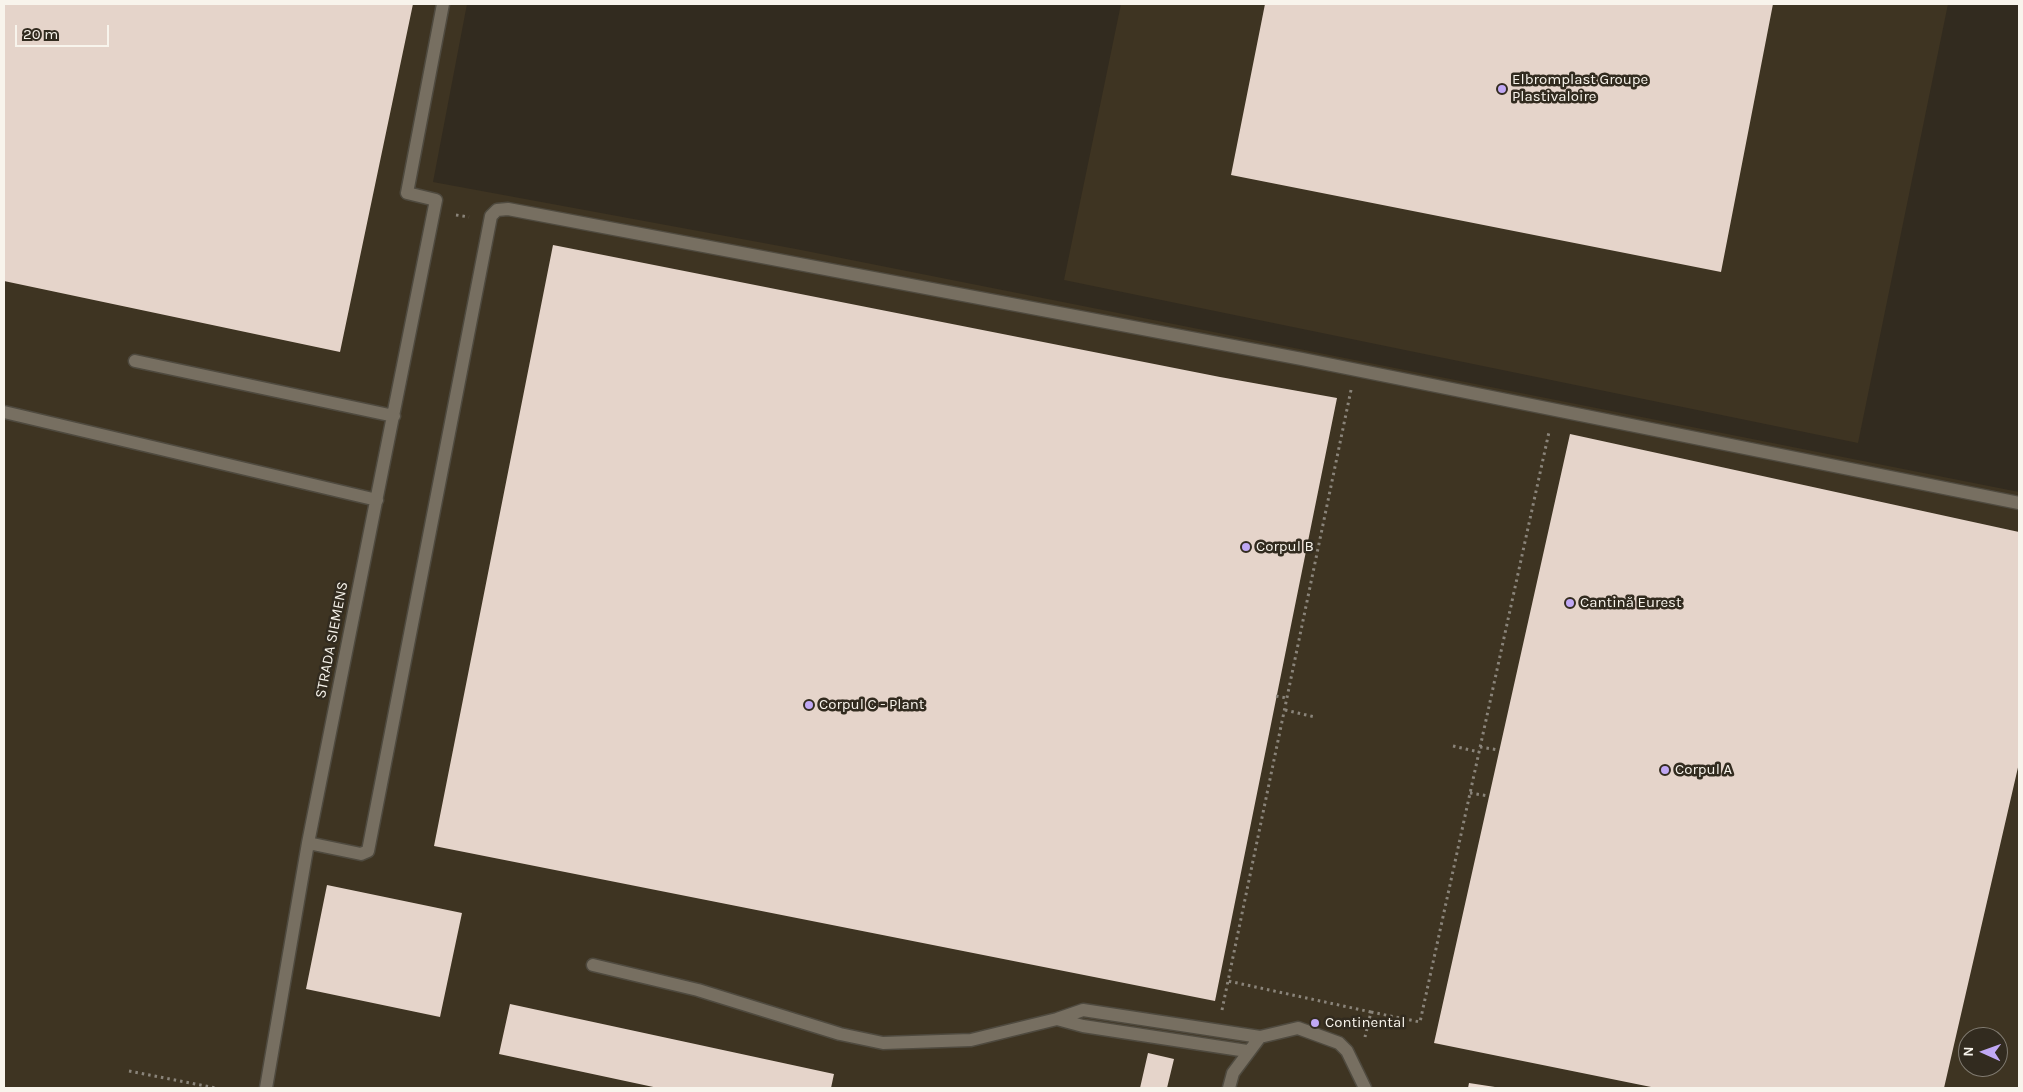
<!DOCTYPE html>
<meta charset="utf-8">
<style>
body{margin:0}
#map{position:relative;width:2023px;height:1092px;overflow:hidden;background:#322b1f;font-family:Karla,sans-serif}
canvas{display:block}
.frame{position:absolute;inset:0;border:5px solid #f8f4ec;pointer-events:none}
.north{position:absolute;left:1958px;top:1027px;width:50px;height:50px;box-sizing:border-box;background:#322b1f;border:1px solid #817b71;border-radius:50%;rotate:272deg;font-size:14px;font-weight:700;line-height:20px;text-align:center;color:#f8f4ec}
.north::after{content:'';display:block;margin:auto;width:18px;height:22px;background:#c0a8f4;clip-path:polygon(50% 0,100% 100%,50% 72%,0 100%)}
.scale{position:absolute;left:15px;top:25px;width:94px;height:22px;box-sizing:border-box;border:2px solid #f8f4ec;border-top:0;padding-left:6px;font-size:15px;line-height:18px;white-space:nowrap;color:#f8f4ec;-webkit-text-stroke:4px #322b1f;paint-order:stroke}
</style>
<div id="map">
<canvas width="2023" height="1092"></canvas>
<div class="frame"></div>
<div class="north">N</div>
<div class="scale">20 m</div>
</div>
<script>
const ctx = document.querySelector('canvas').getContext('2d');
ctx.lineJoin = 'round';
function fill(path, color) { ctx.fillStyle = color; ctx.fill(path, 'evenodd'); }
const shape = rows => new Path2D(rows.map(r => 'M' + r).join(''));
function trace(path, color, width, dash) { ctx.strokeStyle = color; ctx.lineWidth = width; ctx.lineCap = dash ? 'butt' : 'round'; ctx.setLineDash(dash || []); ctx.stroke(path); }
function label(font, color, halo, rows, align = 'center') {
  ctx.font = font + ' Karla,sans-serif'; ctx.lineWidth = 5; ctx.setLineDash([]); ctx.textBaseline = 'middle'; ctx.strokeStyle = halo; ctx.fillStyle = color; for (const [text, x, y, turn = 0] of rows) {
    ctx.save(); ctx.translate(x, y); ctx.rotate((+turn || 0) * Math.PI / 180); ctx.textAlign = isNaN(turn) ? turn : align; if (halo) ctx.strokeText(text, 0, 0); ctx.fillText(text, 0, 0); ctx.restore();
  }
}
fill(shape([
 [4,4,467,4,433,182,796,249,2019,492,2019,1088,4,1088],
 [1968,1037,1998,1037,1998,1067,1968,1067],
 [1121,4,1948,4,1858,443,1064,280]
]), '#3e3422');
fill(shape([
 [4,4,413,4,340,352,4,281],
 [1265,4,1773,4,1721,272,1231,175],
 [553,245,1220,377,1337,398,1215,1001,434,846],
 [1570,434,2019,532,2019,763,1944,1088,1656,1088,1434,1043],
 [327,885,462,913,440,1017,306,989],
 [510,1004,834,1074,831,1088,658,1088,499,1054],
 [1148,1053,1174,1059,1167,1088,1140,1088],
 [1469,1083,1495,1087,1495,1088,1468,1088]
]), '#e5d4ca');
const lane = shape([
 [135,361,394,416],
 [4,412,377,500],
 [308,843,361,854,368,851,491,216,497,210,508,209,1302,359,2019,503],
 [593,965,698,990,840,1034,883,1043,971,1040,1057,1019,1083,1010,1260,1037],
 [1057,1019,1083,1026,1247,1051],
 [266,1088,308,843,436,200,407,193,443,4],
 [1229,1088,1233,1073,1260,1037,1298,1028,1339,1043,1347,1051,1365,1088]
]);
trace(lane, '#4f4a3f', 15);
trace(shape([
 [456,215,469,217],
 [1351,390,1228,981,1371,1012,1365,1037],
 [1276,696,1287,698],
 [1285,710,1315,717],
 [1453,746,1479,752],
 [1480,747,1499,750],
 [1470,793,1489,796],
 [1222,1010,1228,981],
 [1371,1012,1420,1022,1549,432],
 [129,1071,216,1088]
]), '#8a847a', 3, [2.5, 4]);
trace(lane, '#776f61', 12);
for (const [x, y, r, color] of [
 [1502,89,5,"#c0a8f4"],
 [1246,547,5,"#c0a8f4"],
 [1570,603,5,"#c0a8f4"],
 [809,705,5,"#c0a8f4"],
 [1665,770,5,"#c0a8f4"],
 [1315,1023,5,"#c0a8f4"]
]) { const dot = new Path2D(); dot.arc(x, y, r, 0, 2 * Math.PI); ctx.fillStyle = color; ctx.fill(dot); trace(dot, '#322b1f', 2); }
label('15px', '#f8f4ec', '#322b1f', [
 ["Elbromplast Groupe",1512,80],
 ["Plastivaloire",1512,97],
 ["Corpul B",1256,547],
 ["Cantină Eurest",1580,603],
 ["Corpul C - Plant",819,705],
 ["Corpul A",1675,770],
 ["Continental",1325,1023]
], 'left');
label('15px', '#f8f4ec', '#322b1f', [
 ["STRADA SIEMENS",332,640,-79]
]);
</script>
